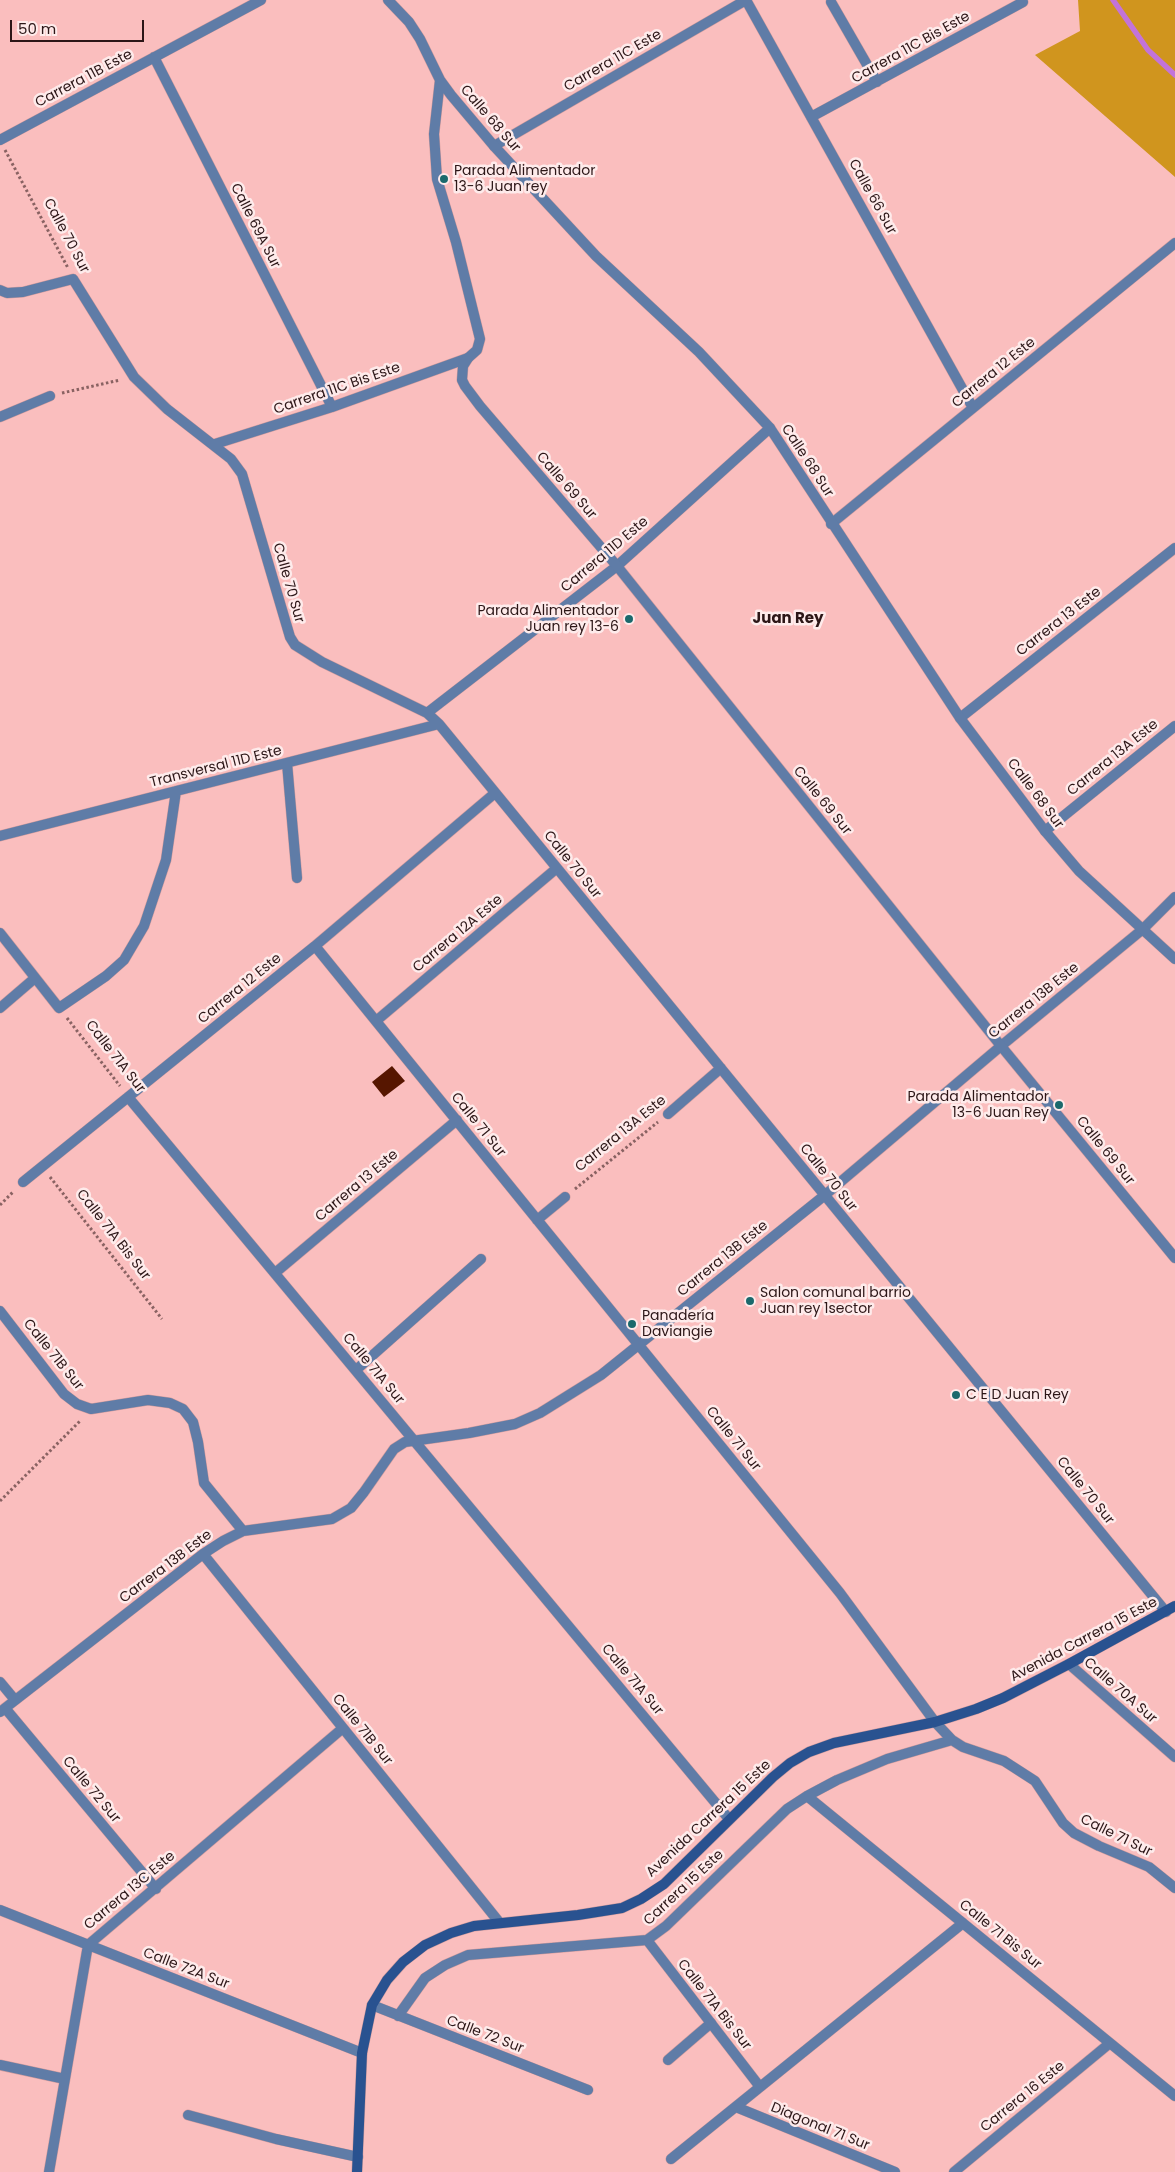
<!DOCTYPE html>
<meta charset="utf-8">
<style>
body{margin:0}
#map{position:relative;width:1175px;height:2172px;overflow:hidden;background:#fabebe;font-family:Poppins,sans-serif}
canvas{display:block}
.scale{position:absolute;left:10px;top:20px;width:134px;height:22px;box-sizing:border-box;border:2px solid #2c1617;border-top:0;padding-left:6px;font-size:15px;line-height:18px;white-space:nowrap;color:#2c1617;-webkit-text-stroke:4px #feebeb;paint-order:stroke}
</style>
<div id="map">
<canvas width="1175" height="2172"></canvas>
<div class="scale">50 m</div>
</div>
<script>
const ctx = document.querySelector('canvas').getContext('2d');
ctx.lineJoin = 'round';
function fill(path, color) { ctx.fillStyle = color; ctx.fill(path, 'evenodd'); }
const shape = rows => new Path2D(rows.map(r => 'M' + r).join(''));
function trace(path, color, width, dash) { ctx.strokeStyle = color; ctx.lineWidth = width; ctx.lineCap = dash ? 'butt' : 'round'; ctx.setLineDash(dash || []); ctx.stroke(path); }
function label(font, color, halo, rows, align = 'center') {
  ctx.font = font + ' Poppins,sans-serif'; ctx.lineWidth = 5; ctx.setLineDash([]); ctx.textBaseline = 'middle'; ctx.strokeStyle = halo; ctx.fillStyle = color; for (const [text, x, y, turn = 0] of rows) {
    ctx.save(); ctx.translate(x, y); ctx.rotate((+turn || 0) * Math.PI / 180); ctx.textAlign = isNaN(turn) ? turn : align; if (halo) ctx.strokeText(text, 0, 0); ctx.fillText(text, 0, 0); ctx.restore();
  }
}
fill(shape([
 [1078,0,1175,0,1175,177,1035,55,1080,31]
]), '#d0951e');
trace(shape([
 [1113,0,1148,50,1175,75]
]), '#c373d9', 5.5);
fill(shape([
 [392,1066,405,1081,384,1097,372,1082]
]), '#561600');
const service = shape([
 [668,2060,711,2023],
 [188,2115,276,2139,358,2157]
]);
const minor = shape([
 [746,0,973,408],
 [831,2,877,82],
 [154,57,332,407],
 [811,117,1023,2,1022,0],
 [0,140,261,0],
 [494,146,746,0],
 [0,290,7,293,23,292,73,279,134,377,167,409,231,459,242,474,290,637,295,645,322,662,427,713,439,724,1166,1612],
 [0,417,50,396],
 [215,444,332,407,468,358],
 [831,524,1175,243],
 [427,713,617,566,770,428],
 [960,718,1175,548],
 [287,763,297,878],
 [1045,831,1175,726],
 [0,836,439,724],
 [0,933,59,1008,106,976,124,960,144,926,166,860,176,791],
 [315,946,840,1593,935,1722,952,1740,963,1747,1004,1761,1035,1781,1063,1823,1074,1833,1099,1846,1149,1867,1175,1888],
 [0,1008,35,978],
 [376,1021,557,868],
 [128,1097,729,1819],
 [668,1114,721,1068],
 [23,1182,315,946,495,793],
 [537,1220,565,1197],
 [275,1273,457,1120],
 [0,1311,64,1394,77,1404,91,1409,148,1400,170,1403,183,1409,193,1422,198,1442,204,1483,243,1531],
 [356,1370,481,1259],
 [203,1554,499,1922],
 [1069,1664,1175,1757],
 [0,1682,15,1700],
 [5,1708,156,1889],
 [0,1712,203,1554,223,1541,243,1531,332,1519,351,1508,364,1492,394,1449,405,1442,469,1433,515,1424,540,1413,601,1375,825,1195,1001,1046,1143,929,1175,897],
 [807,1796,1175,2096],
 [0,1910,362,2053],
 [647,1940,760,2087],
 [372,2005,588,2090],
 [398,2016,425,1978,445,1965,468,1955,647,1940,666,1926,787,1809,807,1796,837,1780,887,1759,952,1740],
 [0,2065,65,2079],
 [736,2107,895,2172],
 [671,2159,963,1923],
 [49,2172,88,1945,343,1728],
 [954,2172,1110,2043]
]);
const tertiary = shape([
 [388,0,409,22,420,39,440,80,451,95,494,146,596,256,699,352,770,428,960,718,1045,831,1079,871,1175,959],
 [440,80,434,134,437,179,456,242,480,339,477,350,468,358,463,366,462,380,465,386,480,406,617,566,1001,1046,1175,1258]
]);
const secondary = shape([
 [357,2172,362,2053,372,2005,387,1980,403,1962,425,1945,451,1933,474,1926,578,1915,622,1908,641,1899,664,1884,773,1777,790,1763,809,1752,834,1743,935,1722,976,1709,1003,1698,1069,1664,1175,1606]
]);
trace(service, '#d19c9d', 11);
trace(minor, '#d19c9d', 11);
trace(tertiary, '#d19c9d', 11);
trace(secondary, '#d19c9d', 11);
trace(shape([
 [5,150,68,268],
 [62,393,120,380],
 [67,1018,120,1086],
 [50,1177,162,1319],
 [575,1189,658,1122],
 [0,1205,14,1191],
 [0,1501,81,1420]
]), '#896262', 3, [2.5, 2.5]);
trace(service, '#5f7ca7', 10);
trace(minor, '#5f7ca7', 10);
trace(tertiary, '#5f7ca7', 10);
trace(secondary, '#295290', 10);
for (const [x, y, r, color] of [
 [444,179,5,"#1b696c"],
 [629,619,5,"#1b696c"],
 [1059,1105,5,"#1b696c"],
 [750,1301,5,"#1b696c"],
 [632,1324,5,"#1b696c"],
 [956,1395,5,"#1b696c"]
]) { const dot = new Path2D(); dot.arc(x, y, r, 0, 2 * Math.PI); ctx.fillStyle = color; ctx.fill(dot); trace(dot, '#feebeb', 2); }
label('14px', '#2c1617', '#feebeb', [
 ["Carrera 11C Bis Este",911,48,-29],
 ["Carrera 11C Este",613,61,-30],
 ["Carrera 11B Este",84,79,-28],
 ["Calle 68 Sur",490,119,49],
 ["Calle 66 Sur",872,197,61],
 ["Calle 69A Sur",255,226,63],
 ["Calle 70 Sur",66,236,62],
 ["Carrera 12 Este",994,373,-39],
 ["Carrera 11C Bis Este",337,389,-19],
 ["Calle 68 Sur",807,461,57],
 ["Calle 69 Sur",566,486,49],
 ["Carrera 11D Este",605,555,-40],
 ["Calle 70 Sur",288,583,74],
 ["Carrera 13 Este",1059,622,-38],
 ["Carrera 13A Este",1113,758,-39],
 ["Transversal 11D Este",216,767,-14],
 ["Calle 68 Sur",1035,794,53],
 ["Calle 69 Sur",822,801,51],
 ["Calle 70 Sur",572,865,51],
 ["Carrera 12A Este",458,934,-40],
 ["Carrera 12 Este",240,989,-39],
 ["Carrera 13B Este",1034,1001,-39],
 ["Calle 71A Sur",115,1057,52],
 ["Calle 71 Sur",478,1125,51],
 ["Carrera 13A Este",621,1134,-39],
 ["Calle 69 Sur",1105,1151,51],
 ["Calle 70 Sur",828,1178,51],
 ["Carrera 13 Este",357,1186,-40],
 ["Calle 71A Bis Sur",113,1235,52],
 ["Carrera 13B Este",723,1259,-39],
 ["Calle 71B Sur",53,1355,51],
 ["Calle 71A Sur",373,1369,50],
 ["Calle 71 Sur",733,1439,51],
 ["Calle 70 Sur",1085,1491,51],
 ["Carrera 13B Este",166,1567,-37],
 ["Avenida Carrera 15 Este",1084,1640,-28],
 ["Calle 71A Sur",632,1680,50],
 ["Calle 70A Sur",1120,1691,41],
 ["Calle 71B Sur",362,1730,51],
 ["Calle 72 Sur",91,1790,50],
 ["Avenida Carrera 15 Este",709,1819,-43],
 ["Calle 71 Sur",1116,1836,26],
 ["Carrera 15 Este",684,1888,-43],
 ["Carrera 13C Este",130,1891,-40],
 ["Calle 71 Bis Sur",1000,1935,39],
 ["Calle 72A Sur",186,1969,21],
 ["Calle 71A Bis Sur",714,2005,52],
 ["Calle 72 Sur",485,2035,21],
 ["Carrera 16 Este",1023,2097,-39],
 ["Diagonal 71 Sur",820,2127,22]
]);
label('14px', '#2c1617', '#feebeb', [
 ["Parada Alimentador",454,171],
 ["13-6 Juan rey",454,187],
 ["Parada Alimentador",619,611,"right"],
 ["Juan rey 13-6",619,627,"right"],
 ["Parada Alimentador",1049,1097,"right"],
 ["13-6 Juan Rey",1049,1113,"right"],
 ["Salon comunal barrio",760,1293],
 ["Juan rey 1sector",760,1309],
 ["Panadería",642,1316],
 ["Daviangie",642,1332],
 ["C E D Juan Rey",966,1395]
], 'left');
label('bold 15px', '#2c1617', '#feebeb', [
 ["Juan Rey",788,619]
]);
</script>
